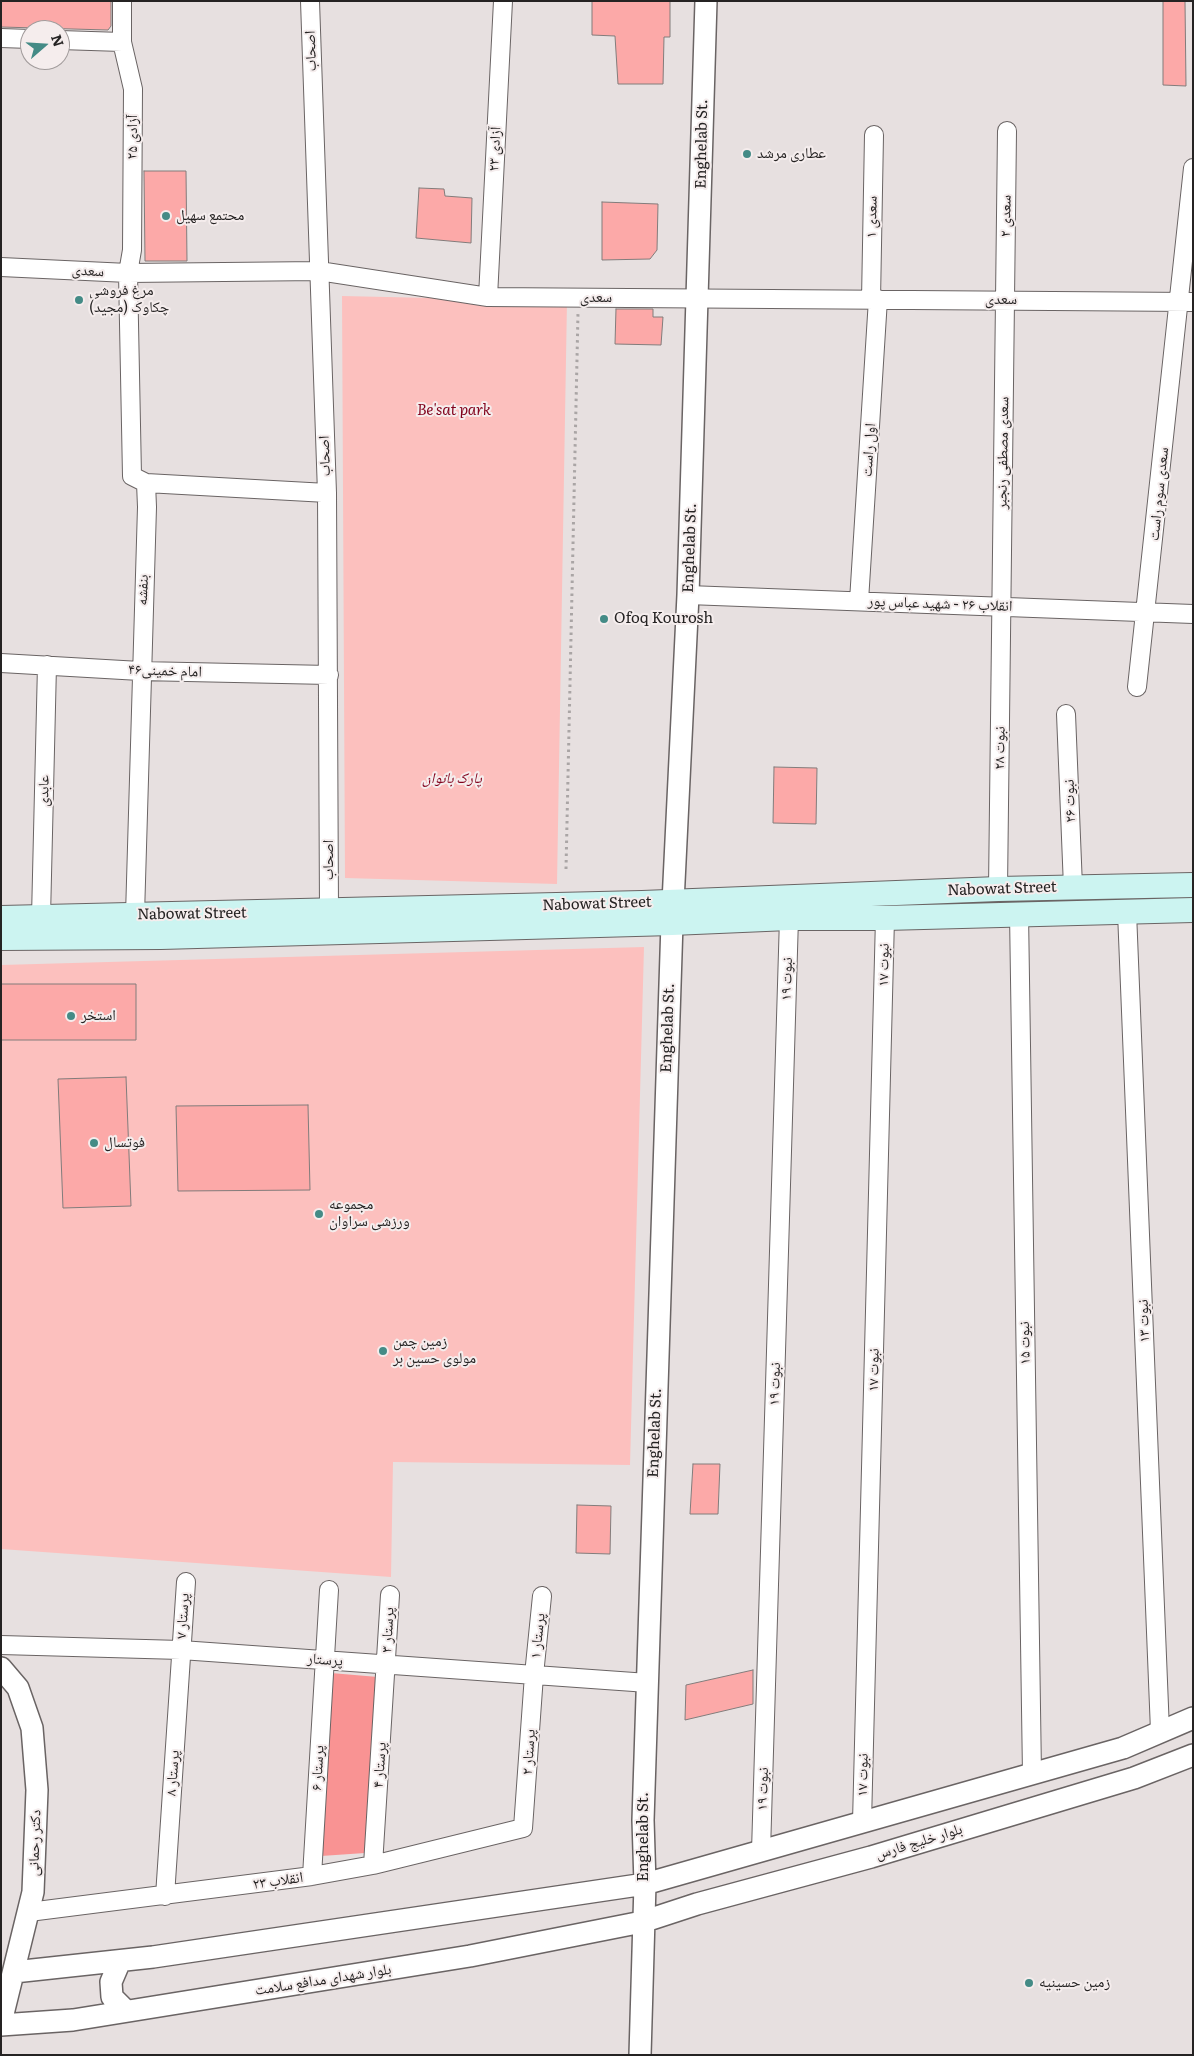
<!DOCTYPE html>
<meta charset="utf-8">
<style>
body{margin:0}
#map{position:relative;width:1194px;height:2056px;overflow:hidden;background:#e7e0e0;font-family:Literata,serif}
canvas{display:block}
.frame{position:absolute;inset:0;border:2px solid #252323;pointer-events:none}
.north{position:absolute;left:20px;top:20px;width:50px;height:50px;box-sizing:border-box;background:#f5eded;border:1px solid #a29c9c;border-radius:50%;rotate:71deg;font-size:14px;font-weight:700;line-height:20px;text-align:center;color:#252323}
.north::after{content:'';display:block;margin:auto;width:18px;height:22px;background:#448b86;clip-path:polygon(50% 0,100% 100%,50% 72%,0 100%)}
</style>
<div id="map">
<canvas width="1194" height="2056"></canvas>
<div class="frame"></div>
<div class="north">N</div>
</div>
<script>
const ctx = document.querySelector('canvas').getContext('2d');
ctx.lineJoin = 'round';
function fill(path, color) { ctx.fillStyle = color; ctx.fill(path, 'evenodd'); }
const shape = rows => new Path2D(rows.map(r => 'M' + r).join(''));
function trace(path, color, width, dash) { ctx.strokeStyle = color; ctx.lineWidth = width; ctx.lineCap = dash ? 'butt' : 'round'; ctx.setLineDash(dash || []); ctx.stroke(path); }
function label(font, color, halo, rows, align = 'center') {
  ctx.font = font + ' Literata,"Noto Naskh Arabic",serif'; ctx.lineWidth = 4; ctx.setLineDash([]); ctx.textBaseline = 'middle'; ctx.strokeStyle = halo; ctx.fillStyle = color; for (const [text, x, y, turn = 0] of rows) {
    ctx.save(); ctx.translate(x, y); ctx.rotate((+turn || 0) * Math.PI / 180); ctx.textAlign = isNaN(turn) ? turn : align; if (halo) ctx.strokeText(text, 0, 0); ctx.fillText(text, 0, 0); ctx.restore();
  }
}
fill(shape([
 [342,296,567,301,557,884,345,878],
 [644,947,630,1465,393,1462,391,1577,1,1549,1,965]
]), '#fcc0be');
fill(shape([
 [331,1673,378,1677,365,1853,321,1856]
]), '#f99393');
const building = shape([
 [1,1,111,1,111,26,108,30,1,27,1,1],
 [592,1,670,1,670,37,664,37,663,84,618,84,615,36,592,35,592,1],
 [1163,1,1185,1,1186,86,1163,85,1163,1],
 [144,171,186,171,187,261,145,261,144,171],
 [419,188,444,189,445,196,472,198,471,243,416,238,419,188],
 [602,202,658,204,657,250,650,259,602,260,602,202],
 [616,309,653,309,653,317,663,317,661,345,615,344,616,309],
 [774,767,817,768,816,824,773,823,774,767],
 [1,984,136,984,136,1040,1,1040,1,984],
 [126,1077,131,1206,63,1208,58,1079,126,1077],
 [308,1105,310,1190,178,1191,176,1106,308,1105],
 [693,1464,720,1464,718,1514,690,1514,693,1464],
 [577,1505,611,1506,610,1554,576,1553,577,1505],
 [753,1670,753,1704,685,1720,686,1685,753,1670]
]);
fill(building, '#fca9a8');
trace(building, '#827c7b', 1);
const minor = shape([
 [122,1,122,42,133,89,132,250,128,273,132,476,146,483,147,507,135,915],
 [310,1,327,493,329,910],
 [1,38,30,39],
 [60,40,122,42],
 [1,267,128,273,319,271,488,297,1193,302],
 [488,297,503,1],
 [871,300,874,135],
 [146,483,327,493],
 [688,595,1193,614],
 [859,601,878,299],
 [1,663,140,671,329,675],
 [1137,687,1193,168],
 [1066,714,1073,887],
 [998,889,1007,131],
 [1127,912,1160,1731],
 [1019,913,1032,1774],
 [41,917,47,665],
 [1,1645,181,1650,648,1683],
 [862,1822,885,918],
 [761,1851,789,918],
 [373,1865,390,1595],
 [312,1876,329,1590],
 [165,1896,186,1582],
 [29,1912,312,1876,373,1865,523,1828,534,1675,542,1596]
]);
const tertiary = shape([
 [1,1668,18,1688,32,1728,37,1790,33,1892,1,2022],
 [120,1961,111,1982,112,1997,126,2011],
 [14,1972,153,1957,645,1884,1123,1748,1193,1718],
 [1,2025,73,2020,470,1956,642,1922,697,1904,871,1857,1134,1778,1193,1755],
 [640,2055,645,1884,643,1820,672,923,688,595,706,1]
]);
const secondary = shape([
 [1,918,642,903,998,889,1193,885],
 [1,938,161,937,672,923,789,918,885,918,1193,910]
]);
trace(minor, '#6a6464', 20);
trace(tertiary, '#6a6464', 24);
trace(secondary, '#6a6464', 26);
trace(shape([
 [566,869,578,313]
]), '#aaa5a5', 3, [2.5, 4]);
trace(minor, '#fff', 18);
trace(tertiary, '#fff', 21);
trace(secondary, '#ccf4f1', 24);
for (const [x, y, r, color] of [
 [747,154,5,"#448b86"],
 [166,216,5,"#448b86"],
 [79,300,5,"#448b86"],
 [604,619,5,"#448b86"],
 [71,1016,5,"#448b86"],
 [94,1143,5,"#448b86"],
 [319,1214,5,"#448b86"],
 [383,1351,5,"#448b86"],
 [1029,1983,5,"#448b86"]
]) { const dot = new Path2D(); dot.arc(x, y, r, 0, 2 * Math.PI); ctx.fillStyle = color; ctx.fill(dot); trace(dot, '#f5eded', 2); }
label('15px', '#252323', '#f5eded', [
 ["اصحاب",311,51,-92],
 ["آزادی ۲۵",133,137,-90],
 ["Enghelab St.",702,144,-89],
 ["آزادی ۲۳",495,149,-87],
 ["سعدی ۲",1006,216,-89],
 ["سعدی ۱",872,217,-89],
 ["سعدی",88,271,3],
 ["سعدی",596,298],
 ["سعدی",1001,300],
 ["اول راست",869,450,-86],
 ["سعدی مصطفی رنجبر",1003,453,-89],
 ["اصحاب",325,456,-92],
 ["سعدی سوم راست",1159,494,-84],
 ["Enghelab St.",690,548,-88],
 ["بنفشه",143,590,-88],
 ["انقلاب ۲۶ - شهید عباس پور",940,604,2],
 ["امام خمینی۴۶",165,671,2],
 ["نبوت ۲۸",1000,748,-89],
 ["عابدی",44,791,-89],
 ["نبوت ۲۶",1070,801,-92],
 ["اصحاب",329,860,-90],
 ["Nabowat Street",1002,889,-2],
 ["Nabowat Street",597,904,-2],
 ["Nabowat Street",192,914,-1],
 ["نبوت ۱۷",884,965,-89],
 ["نبوت ۱۹",787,979,-88],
 ["Enghelab St.",668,1028,-88],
 ["نبوت ۱۳",1144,1321,-92],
 ["نبوت ۱۵",1025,1343,-91],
 ["نبوت ۱۷",874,1370,-89],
 ["نبوت ۱۹",775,1384,-88],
 ["Enghelab St.",655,1433,-88],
 ["پرستار ۷",183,1616,-86],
 ["پرستار ۳",388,1630,-87],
 ["پرستار ۱",538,1636,-84],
 ["پرستار",325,1660,4],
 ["پرستار ۲",529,1752,-86],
 ["پرستار ۴",380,1765,-86],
 ["پرستار ۶",318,1768,-87],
 ["پرستار ۸",173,1773,-86],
 ["نبوت ۱۷",863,1775,-89],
 ["نبوت ۱۹",763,1789,-88],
 ["Enghelab St.",644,1837,-90],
 ["بلوار خلیج فارس",919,1842,-17],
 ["دکتر رحمانی",35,1843,-88],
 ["انقلاب ۲۳",278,1881,-8],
 ["بلوار شهدای مدافع سلامت",323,1980,-9]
]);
label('15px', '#252323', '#f5eded', [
 ["عطاری مرشد",757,154],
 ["محتمع سهیل",176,216],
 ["مرغ فروشی",89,291],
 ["چکاوک (مجید)",89,308],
 ["Ofoq Kourosh",614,619],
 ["استخر",81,1016],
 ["فوتسال",104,1143],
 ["مجموعه",329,1205],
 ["ورزشی سراوان",329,1222],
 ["زمین چمن",393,1342],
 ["مولوی حسین بر",393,1359],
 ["زمین حسینیه",1039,1983]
], 'left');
label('italic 15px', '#81021c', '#f5eded', [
 ["Be'sat park",454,411],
 ["پارک بانوان",452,779]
]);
</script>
